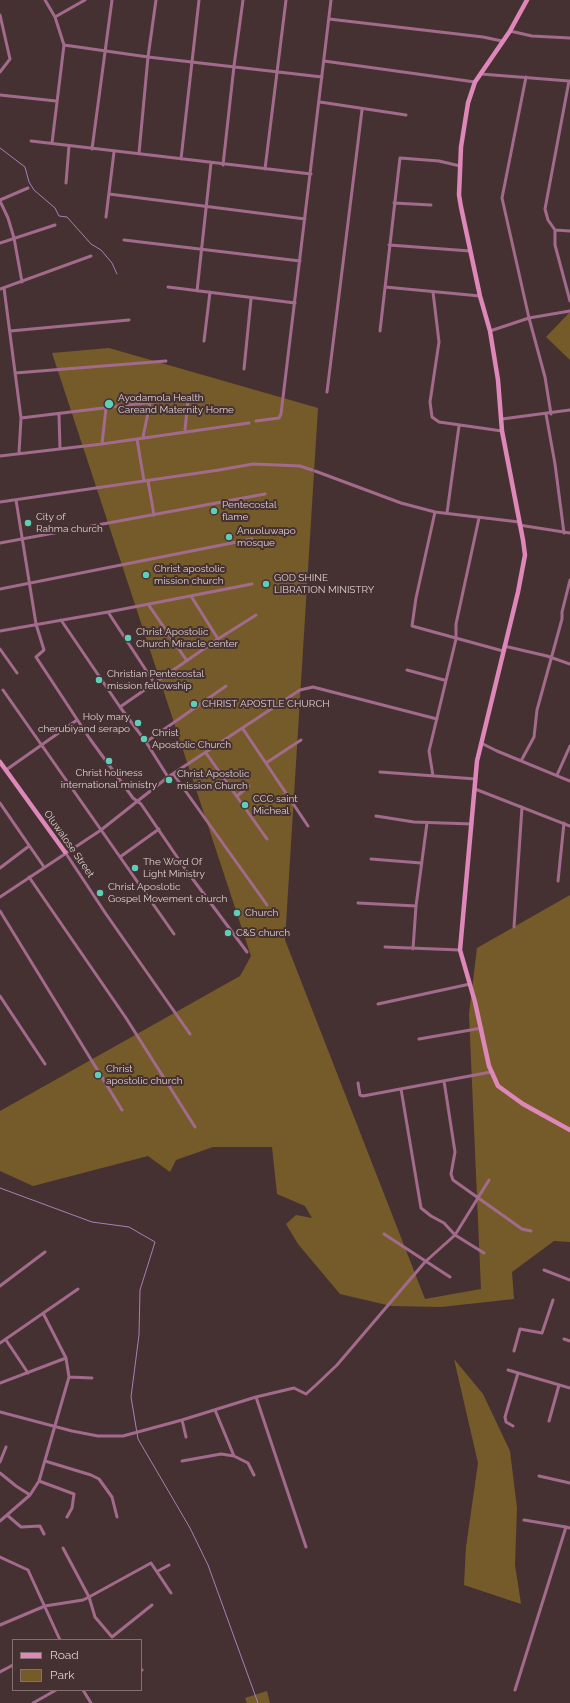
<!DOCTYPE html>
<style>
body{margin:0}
#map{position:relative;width:570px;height:1703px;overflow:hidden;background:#463132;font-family:Raleway,sans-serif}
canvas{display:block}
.legend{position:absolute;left:12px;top:1639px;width:130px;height:52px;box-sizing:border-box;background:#463132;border:1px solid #837172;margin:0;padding:5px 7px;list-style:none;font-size:12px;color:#dfd1d1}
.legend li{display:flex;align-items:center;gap:8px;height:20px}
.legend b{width:20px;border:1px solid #837172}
</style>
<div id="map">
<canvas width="570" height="1703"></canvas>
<ul class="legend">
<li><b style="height:5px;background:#de87b9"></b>Road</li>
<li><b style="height:11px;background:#755b2a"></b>Park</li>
</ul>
</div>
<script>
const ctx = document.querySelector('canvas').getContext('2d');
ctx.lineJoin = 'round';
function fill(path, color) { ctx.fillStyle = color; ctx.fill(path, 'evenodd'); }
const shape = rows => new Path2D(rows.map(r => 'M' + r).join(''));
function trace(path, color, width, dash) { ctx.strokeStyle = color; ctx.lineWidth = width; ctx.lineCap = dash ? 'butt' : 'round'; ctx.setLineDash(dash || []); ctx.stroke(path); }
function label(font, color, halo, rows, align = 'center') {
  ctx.font = font + ' Raleway,sans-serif'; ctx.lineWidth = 4; ctx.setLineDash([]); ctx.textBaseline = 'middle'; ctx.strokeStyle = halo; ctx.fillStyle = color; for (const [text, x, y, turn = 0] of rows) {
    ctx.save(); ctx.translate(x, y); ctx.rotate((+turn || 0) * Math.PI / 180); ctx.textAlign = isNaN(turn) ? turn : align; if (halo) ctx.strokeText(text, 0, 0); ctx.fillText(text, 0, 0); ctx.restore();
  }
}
fill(shape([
 [570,312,570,360,546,337],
 [109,348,318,408,285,940,425,1299,481,1289,469,1014,477,948,570,895,570,1242,554,1241,512,1272,514,1299,441,1307,391,1306,340,1294,298,1244,286,1224,296,1215,312,1218,305,1206,277,1194,272,1147,213,1147,176,1160,170,1172,148,1156,33,1186,0,1171,0,1111,240,976,251,956,52,353],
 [454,1359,483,1394,510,1451,517,1508,515,1565,521,1604,464,1585,466,1547,478,1463],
 [267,1691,270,1703,247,1703,245,1698]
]), '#755b2a');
trace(shape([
 [0,148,25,167,29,182,34,190,55,208,59,216,67,217,91,244,101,250,112,263,117,274],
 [0,1188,92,1222,129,1227,155,1242,140,1290,139,1335,131,1397,138,1439,190,1528,208,1565,258,1703]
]), '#a680b4', 1);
trace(shape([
 [45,0,55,17,64,45,52,143],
 [0,15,10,59,0,72],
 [55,17,85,0],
 [329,19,483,37,502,41],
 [510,31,532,36,570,38],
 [64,45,148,57,322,77],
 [324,61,475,82],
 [481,74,569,81],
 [526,77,502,198,529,318,545,377,551,414],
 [569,81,545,209,548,220,555,230,555,245,570,301],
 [0,95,56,101],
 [320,102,406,115],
 [31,141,311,174],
 [92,149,112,0],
 [139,153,148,57,156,0],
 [181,159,199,0],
 [223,165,234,66,243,0],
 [265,169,286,0],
 [66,183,69,146],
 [109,194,305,219],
 [0,200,28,188],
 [0,201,8,218,14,238,22,282],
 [394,203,431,205],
 [106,217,114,152],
 [555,230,570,231],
 [124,240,300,261],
 [0,243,55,225],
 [389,245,470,251],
 [168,287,295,303],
 [385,287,480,296],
 [4,288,21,418,19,453],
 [0,289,91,256],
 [197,291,211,163],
 [433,292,439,342,430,402,432,417,439,422,502,431],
 [10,331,129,320],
 [380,331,400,158,439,161,460,166],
 [490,331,529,318,570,311],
 [204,341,210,292],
 [244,369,251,299],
 [15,373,166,361],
 [327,392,362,110],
 [59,414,60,449],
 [546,414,555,464,564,533],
 [21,418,186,398,188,400,185,430],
 [502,419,570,410],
 [256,421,279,418,281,414,331,0],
 [143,437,150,403],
 [137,439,144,481],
 [102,444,106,408],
 [0,456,102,444,249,423],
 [315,471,401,503,435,512,519,522],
 [148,481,154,515],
 [16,500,36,624,44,650,36,657,90,739,133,798,141,804,186,870,247,952],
 [0,502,219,470,253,464,300,466,312,470],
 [435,512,416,598,412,626,503,651],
 [447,513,459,426],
 [519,525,570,533],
 [0,543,265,494],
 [0,589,252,539],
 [191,596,218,639],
 [148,604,187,661],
 [108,612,155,684],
 [61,620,120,707,146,742,168,777],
 [0,631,108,612,252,584],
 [504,646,547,656,570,664],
 [0,649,17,673],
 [407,670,444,680],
 [3,690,174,934],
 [120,707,218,639,256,615],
 [243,729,308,826],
 [146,742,226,686],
 [481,743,497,751,570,781],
 [206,753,267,839],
 [521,761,534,737,537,710,562,619,562,612,570,580],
 [266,763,301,740],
 [6,770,77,720],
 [380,772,476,779],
 [174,775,267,905],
 [557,775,570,746],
 [433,776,429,751,456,639,456,624,479,518],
 [475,789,570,826],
 [237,796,249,786],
 [0,803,44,867],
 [376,816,414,822,472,824],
 [65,852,106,914,190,1034],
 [120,857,159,829],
 [371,859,421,863],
 [0,868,29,846],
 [29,877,126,1018,195,1127],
 [558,881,564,823],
 [0,897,101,830,168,777,300,690,313,687,437,719],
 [358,903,416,906],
 [0,911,122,1110],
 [514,927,522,807],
 [385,947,460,950],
 [413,949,416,906,427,823],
 [0,996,45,1064],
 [378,1004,470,984],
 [419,1039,482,1028],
 [444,1081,455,1152,451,1174,453,1180,522,1229,531,1231],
 [358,1083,360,1095,363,1096,491,1072],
 [401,1089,421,1208,431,1216,444,1223,455,1235,484,1253],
 [384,1234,450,1277],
 [544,1270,570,1280],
 [0,1286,45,1252],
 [564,1339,570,1341],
 [6,1340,28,1373],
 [0,1343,78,1289],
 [514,1351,520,1329,542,1333,553,1300],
 [508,1370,570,1388],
 [69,1377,92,1378],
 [0,1383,66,1358],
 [256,1397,294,1388,306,1394,316,1385,337,1365,425,1262,455,1235,489,1180],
 [215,1410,234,1456,248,1463,254,1475],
 [0,1412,72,1431,98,1436,123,1436,182,1420],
 [549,1421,559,1385],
 [513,1426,506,1422,505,1417,518,1373],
 [186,1437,182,1420,256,1397,306,1547],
 [45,1461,91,1475,99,1479,112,1497,117,1517],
 [182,1461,221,1454,234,1456],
 [0,1462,6,1447],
 [0,1473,16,1486,30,1495],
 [539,1476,570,1483],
 [39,1481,74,1494,72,1508,67,1517],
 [7,1515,21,1527,40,1526,44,1534],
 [524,1520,566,1527],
 [0,1521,30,1495,39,1481,69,1377,66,1358,43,1313],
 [63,1548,89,1597,151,1563,171,1593],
 [0,1557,28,1570,60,1640],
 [158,1571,169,1565],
 [0,1625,45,1606,83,1600,89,1597,95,1617,112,1637,152,1605],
 [141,1669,142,1670],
 [0,1672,13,1665],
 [83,1690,91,1703],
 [515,1690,566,1527,570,1528],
 [33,1703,56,1690]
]), '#a26b8b', 3);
trace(shape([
 [527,0,510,31,475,82,468,103,461,147,459,195,461,207,480,296,490,331,498,380,502,431,523,540,525,555,518,592,477,761,460,950,475,1002,489,1066,498,1086,523,1104,570,1130],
 [0,762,65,852]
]), '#de87b9', 4.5);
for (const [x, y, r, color] of [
 [109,404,5,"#5eceb8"],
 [214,511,4,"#5eceb8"],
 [28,523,4,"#5eceb8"],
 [229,537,4,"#5eceb8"],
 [146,575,4,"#5eceb8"],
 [266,584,4,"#5eceb8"],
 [128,638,4,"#5eceb8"],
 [99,680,4,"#5eceb8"],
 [194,704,4,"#5eceb8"],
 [138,723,4,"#5eceb8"],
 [144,739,4,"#5eceb8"],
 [109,761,4,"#5eceb8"],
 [169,780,4,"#5eceb8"],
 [245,805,4,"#5eceb8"],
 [135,868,4,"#5eceb8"],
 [100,893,4,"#5eceb8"],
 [237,913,4,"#5eceb8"],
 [228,933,4,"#5eceb8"],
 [98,1075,4,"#5eceb8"]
]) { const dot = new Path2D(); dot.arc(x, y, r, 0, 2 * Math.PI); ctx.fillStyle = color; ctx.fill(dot); trace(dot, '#463132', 1.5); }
label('10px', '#dfd1d1', '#463132', [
 ["Ayodamola Health",118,398],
 ["Careand Maternity Home",118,410],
 ["Pentecostal",222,505],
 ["flame",222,517],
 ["City of",36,517],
 ["Rahma church",36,529],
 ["Anuoluwapo",237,531],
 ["mosque",237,543],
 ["Christ apostolic",154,569],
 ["mission church",154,581],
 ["GOD SHINE",274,578],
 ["LIBRATION MINISTRY",274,590],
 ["Christ Apostolic",136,632],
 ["Church Miracle center",136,644],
 ["Christian Pentecostal",107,674],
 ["mission fellowship",107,686],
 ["CHRIST APOSTLE CHURCH",202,704],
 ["Holy mary",130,717,"right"],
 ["cherubiyand serapo",130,729,"right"],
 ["Christ",152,733],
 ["Apostolic Church",152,745],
 ["Christ holiness",109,773,"center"],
 ["international ministry",109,785,"center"],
 ["Christ Apostolic",177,774],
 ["mission Church",177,786],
 ["CCC saint",253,799],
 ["Micheal",253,811],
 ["The Word Of",143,862],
 ["Light Ministry",143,874],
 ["Christ Aposlotic",108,887],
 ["Gospel Movement church",108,899],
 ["Church",245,913],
 ["C&S church",236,933],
 ["Christ",106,1069],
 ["apostolic church",106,1081]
], 'left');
label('10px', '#dfd1d1', '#463132', [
 ["Oluwalose Street",69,844,55]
]);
</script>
